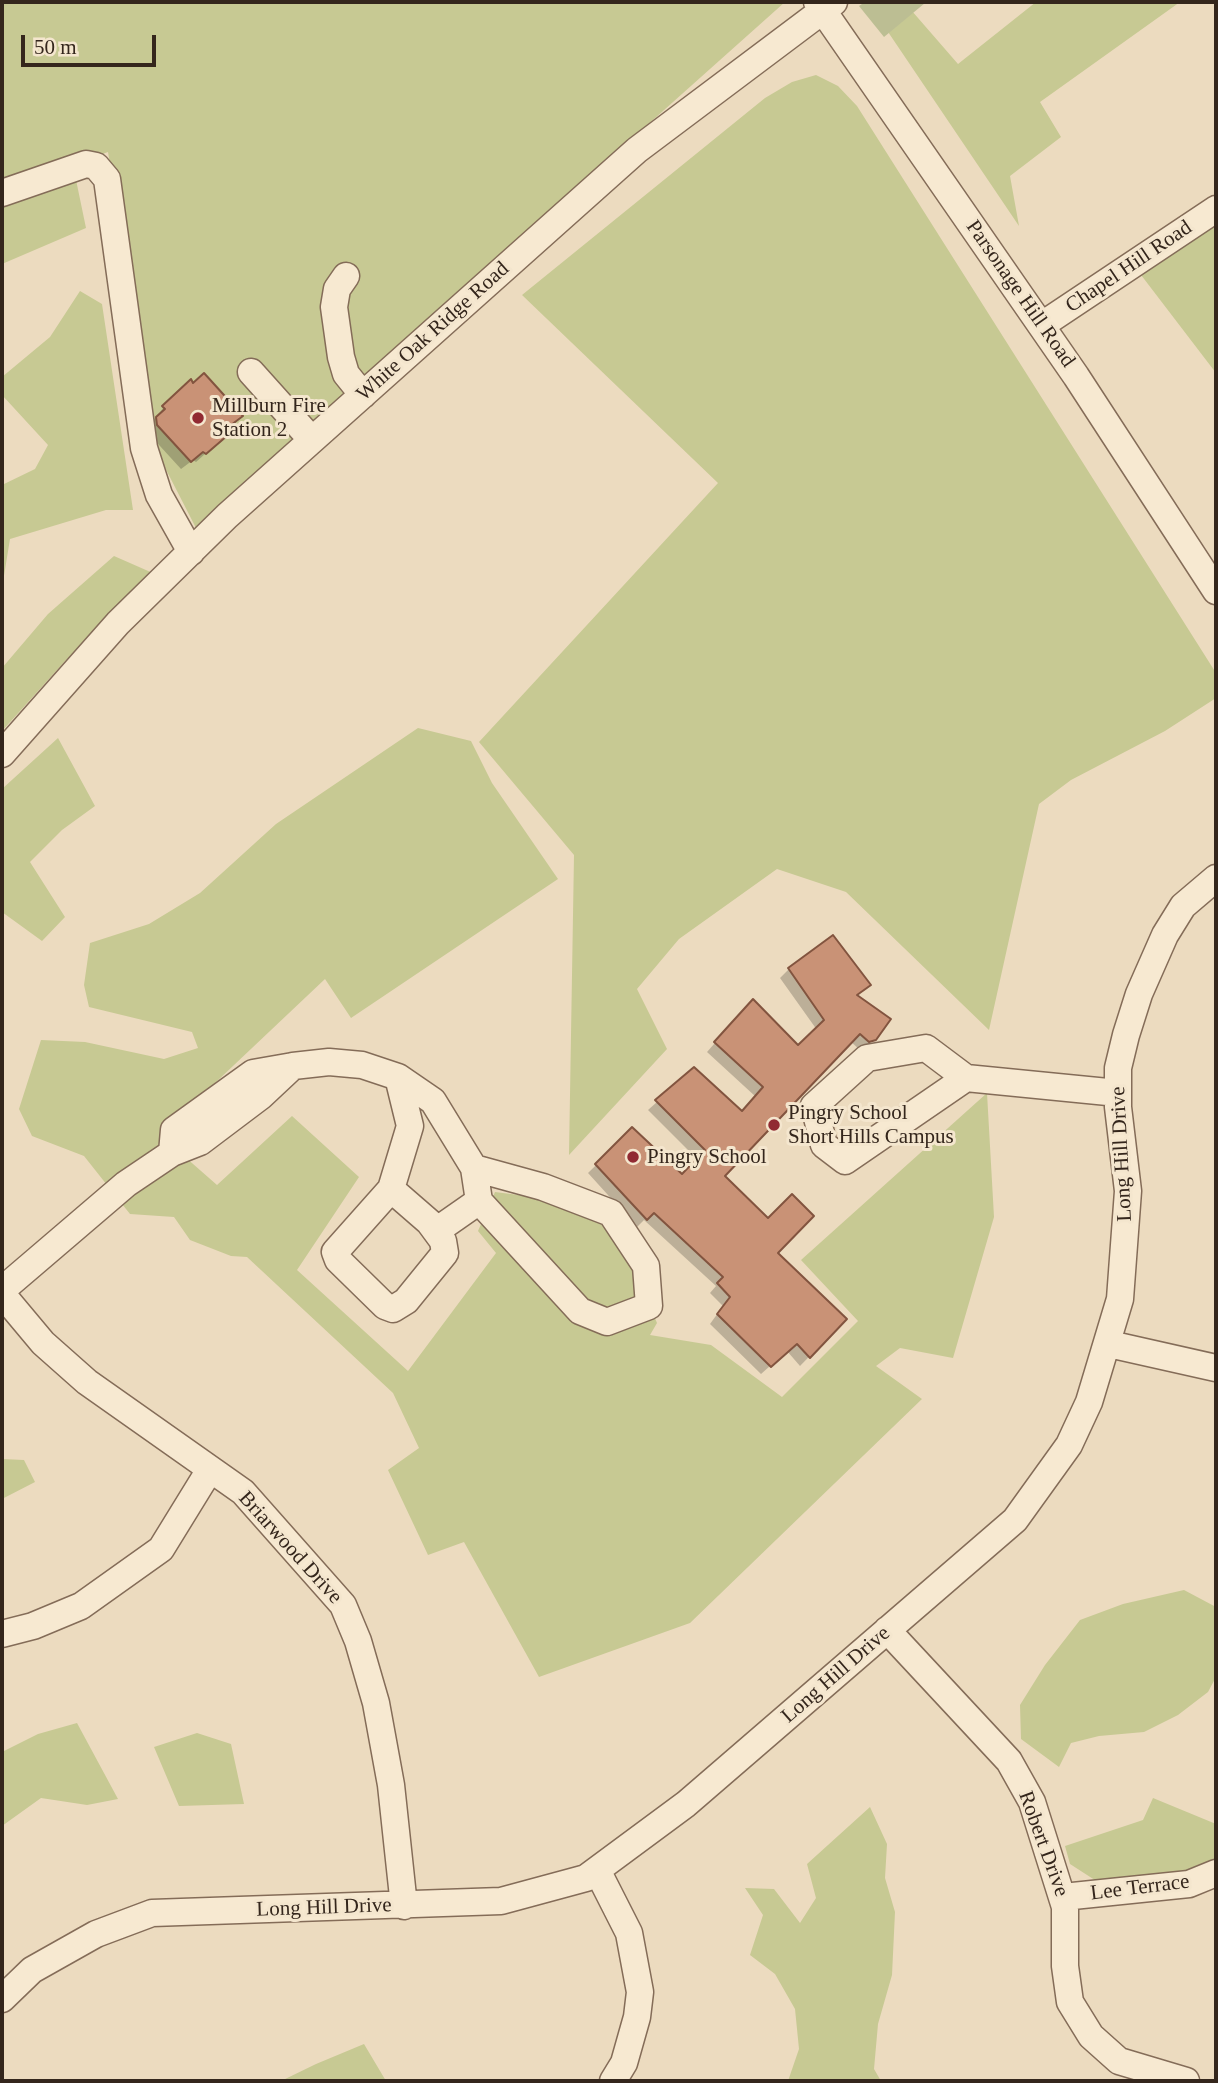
<!DOCTYPE html>
<style>
body{margin:0}
#map{position:relative;width:1218px;height:2083px;overflow:hidden;background:#ecdbbf;font-family:"Times New Roman",serif}
canvas{display:block}
.frame{position:absolute;inset:0;border:4px solid #34261c;pointer-events:none}
.scale{position:absolute;left:21px;top:35px;width:135px;height:32px;box-sizing:border-box;border:4px solid #34261c;border-top:0;padding-left:9px;font-size:21px;line-height:24px;white-space:nowrap;color:#34261c;-webkit-text-stroke:5px #f4e6ce;paint-order:stroke}
</style>
<div id="map">
<canvas width="1218" height="2083"></canvas>
<div class="frame"></div>
<div class="scale">50 m</div>
</div>
<script>
const ctx = document.querySelector('canvas').getContext('2d');
ctx.lineJoin = 'round';
function fill(path, color) { ctx.fillStyle = color; ctx.fill(path, 'evenodd'); }
const shape = rows => new Path2D(rows.map(r => 'M' + r).join(''));
function trace(path, color, width, dash) { ctx.strokeStyle = color; ctx.lineWidth = width; ctx.lineCap = dash ? 'butt' : 'round'; ctx.setLineDash(dash || []); ctx.stroke(path); }
function label(font, color, halo, rows, align = 'center') {
  ctx.font = font + ' "Times New Roman",serif'; ctx.lineWidth = 6; ctx.setLineDash([]); ctx.textBaseline = 'middle'; ctx.strokeStyle = halo; ctx.fillStyle = color; for (const [text, x, y, turn = 0] of rows) {
    ctx.save(); ctx.translate(x, y); ctx.rotate((+turn || 0) * Math.PI / 180); ctx.textAlign = isNaN(turn) ? turn : align; if (halo) ctx.strokeText(text, 0, 0); ctx.fillText(text, 0, 0); ctx.restore();
  }
}
fill(shape([
 [2,2,785,2,196,528,158,454,108,152,2,191],
 [1036,2,1180,2,1040,102,1061,137,1010,176,1019,226,882,23,905,3,958,64],
 [816,75,838,86,857,106,1216,673,1216,698,1165,731,1071,780,1039,804,989,1030,846,892,777,869,679,939,637,989,667,1049,569,1155,574,855,479,742,718,483,522,295,765,98,792,82],
 [75,175,86,228,2,264,2,205],
 [1216,224,1216,373,1138,271],
 [80,291,102,304,133,510,106,510,10,539,2,588,2,485,35,469,48,445,2,395,2,377,50,337],
 [114,556,155,574,66,660,2,731,2,668,48,614],
 [418,728,471,741,492,783,558,879,351,1018,325,979,160,1135,217,1185,292,1116,359,1177,297,1270,408,1371,496,1253,478,1231,495,1192,550,1199,598,1219,633,1266,657,1323,650,1335,711,1345,782,1397,858,1321,801,1260,987,1093,994,1217,953,1358,900,1348,876,1366,922,1399,690,1623,539,1677,464,1542,428,1555,388,1470,419,1448,393,1393,247,1257,231,1256,190,1240,174,1217,130,1214,84,1156,32,1136,19,1109,41,1040,85,1042,164,1059,198,1048,192,1032,89,1007,84,985,90,943,149,924,200,893,276,824],
 [58,738,95,806,62,830,30,862,65,917,42,941,2,912,2,789],
 [2,1459,24,1460,35,1482,2,1499],
 [1184,1590,1216,1607,1216,1677,1208,1692,1178,1715,1144,1732,1099,1736,1071,1743,1059,1767,1021,1739,1020,1705,1045,1665,1080,1620,1123,1604],
 [77,1723,118,1799,87,1805,41,1798,2,1826,2,1752,38,1734],
 [197,1733,231,1744,244,1804,179,1806,154,1747],
 [1153,1798,1216,1824,1216,1867,1101,1884,1070,1864,1065,1846,1143,1820],
 [870,1807,887,1844,885,1878,895,1912,892,1975,878,2024,874,2069,881,2081,788,2081,799,2049,795,2009,775,1974,750,1955,763,1915,745,1888,774,1889,800,1923,816,1898,807,1864],
 [364,2044,386,2081,281,2081,316,2064]
]), '#c7c993');
fill(shape([
 [865,2,924,2,925,3,884,37,859,6]
]), '#bcbe93');
fill(shape([
 [164,407,241,416,224,437,196,462,193,460,181,469,149,434,148,427],
 [789,969,869,984,856,996,875,1039,860,1050,850,1041,722,1176,776,1253,845,1320,800,1366,787,1351,761,1374,710,1324,723,1306,710,1293,716,1286,644,1220,637,1227,588,1173,632,1130,682,1176,698,1160,648,1110,694,1069,742,1113,756,1097,707,1052,744,1010,798,1047,817,1030,780,978]
]), '#0003');
const building = shape([
 [204,373,243,416,231,425,235,429,206,454,203,452,191,462,157,425,156,417,165,409,162,406,191,379,193,383,204,373],
 [833,935,871,985,857,995,891,1019,876,1040,869,1042,860,1034,725,1176,768,1218,792,1194,814,1216,778,1253,847,1319,810,1358,797,1344,771,1367,717,1314,730,1297,717,1283,723,1277,654,1213,647,1220,595,1164,632,1127,682,1174,705,1150,655,1100,694,1067,742,1111,763,1087,714,1042,753,999,798,1045,824,1020,788,968,833,935]
]);
fill(building, '#c99276');
trace(building, '#82543f', 2);
const minor = shape([
 [817,2,1076,376,1216,591],
 [2,193,86,164,96,166,107,179,144,448,159,495,191,552],
 [346,276,337,289,334,307,341,357,346,374,363,395],
 [1042,325,1216,209],
 [251,372,312,440],
 [2,754,118,623,227,516,637,150,834,2],
 [293,1066,329,1062,362,1065,398,1077,433,1101,474,1168,479,1201,580,1311,607,1322,649,1306,646,1266,611,1213,543,1187,474,1168],
 [966,1078,845,1161,824,1145,814,1106,867,1058,926,1048,966,1078,1118,1093],
 [391,1189,429,1222,443,1241,445,1253,406,1301,393,1309,385,1306,338,1260,335,1252,391,1189,410,1126,398,1077],
 [436,1231,479,1201],
 [2,1290,126,1184,172,1153,200,1142,261,1096,293,1066,253,1073,174,1130,172,1153],
 [2,1294,43,1343,87,1382,243,1492,343,1605,358,1641,376,1703,391,1785,404,1906],
 [1109,1344,1216,1368],
 [887,1630,1009,1761,1032,1802,1065,1907,1065,1966,1070,2002,1091,2036,1119,2061,1186,2081],
 [2,1634,33,1626,81,1606,161,1549,209,1471],
 [597,1870,629,1933,640,1992,637,2017,624,2063,613,2081],
 [1063,1897,1189,1884,1216,1873],
 [2,1999,32,1970,96,1934,152,1913,501,1901,586,1878,686,1804,1015,1520,1069,1445,1089,1402,1120,1299,1128,1191,1118,1107,1118,1068,1126,1035,1139,994,1165,935,1183,906,1216,878]
]);
trace(minor, '#846c58', 29);
trace(minor, '#f7e9d1', 26);
for (const [x, y, r, color] of [
 [198,418,7,"#912a32"],
 [774,1125,7,"#912a32"],
 [633,1157,7,"#912a32"]
]) { const dot = new Path2D(); dot.arc(x, y, r, 0, 2 * Math.PI); ctx.fillStyle = color; ctx.fill(dot); trace(dot, '#f4e6ce', 2.5); }
label('21px', '#34261c', '#f4e6ce', [
 ["Chapel Hill Road",1129,267,-34],
 ["Parsonage Hill Road",1020,294,55],
 ["White Oak Ridge Road",433,332,-42],
 ["Long Hill Drive",1122,1154,-93],
 ["Briarwood Drive",290,1548,48],
 ["Long Hill Drive",836,1675,-41],
 ["Robert Drive",1043,1844,70],
 ["Lee Terrace",1140,1888,-7],
 ["Long Hill Drive",324,1908,-2]
]);
label('21px', '#34261c', '#f4e6ce', [
 ["Millburn Fire",212,406],
 ["Station 2",212,430],
 ["Pingry School",788,1113],
 ["Short Hills Campus",788,1137],
 ["Pingry School",647,1157]
], 'left');
</script>
